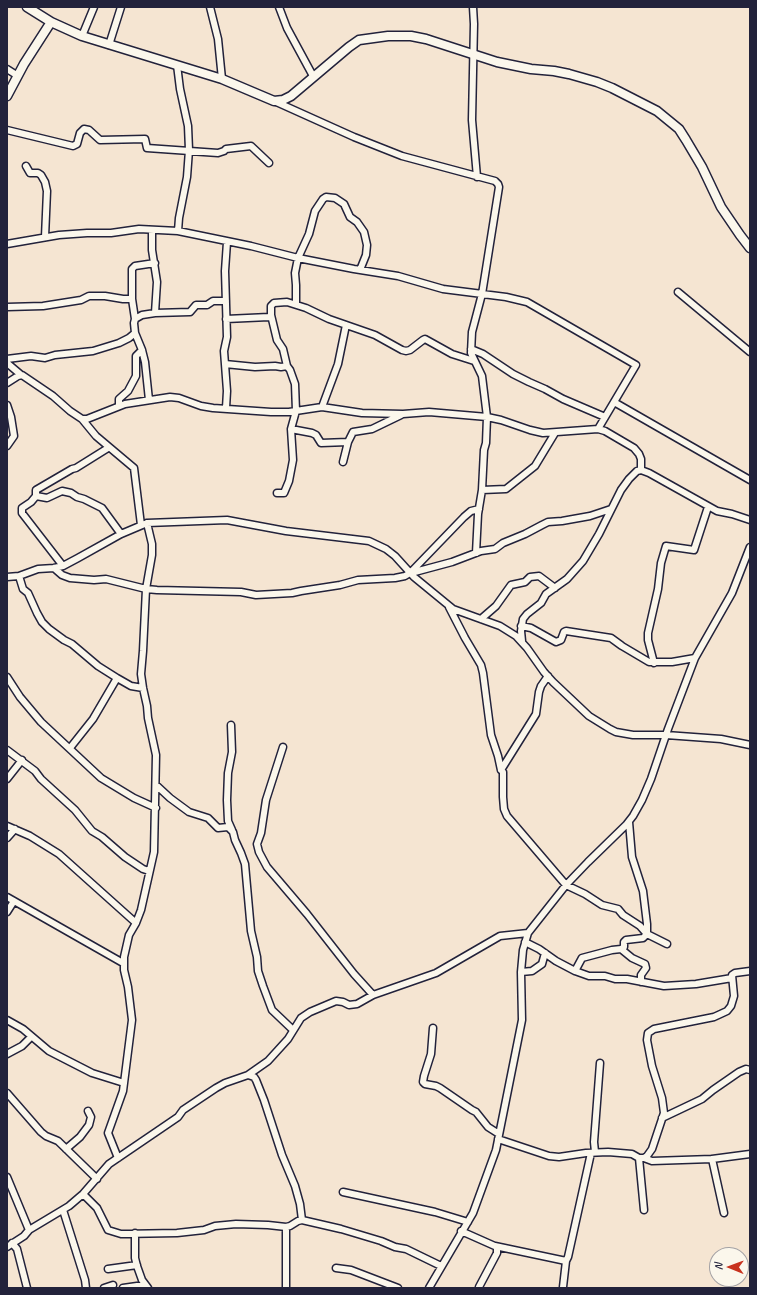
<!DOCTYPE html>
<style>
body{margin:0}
#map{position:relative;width:757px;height:1295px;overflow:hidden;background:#f5e5d2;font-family:Caveat,sans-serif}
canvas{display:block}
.frame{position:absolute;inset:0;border:8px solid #22223b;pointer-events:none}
.north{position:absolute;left:709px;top:1247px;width:40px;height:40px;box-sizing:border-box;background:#fbf7ec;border:1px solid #a4a2a5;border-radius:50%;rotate:271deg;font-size:11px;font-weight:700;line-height:16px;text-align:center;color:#22223b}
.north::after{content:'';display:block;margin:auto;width:14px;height:18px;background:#c8321e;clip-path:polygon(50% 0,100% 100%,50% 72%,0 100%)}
</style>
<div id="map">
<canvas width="757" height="1295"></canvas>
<div class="frame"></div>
<div class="north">N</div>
</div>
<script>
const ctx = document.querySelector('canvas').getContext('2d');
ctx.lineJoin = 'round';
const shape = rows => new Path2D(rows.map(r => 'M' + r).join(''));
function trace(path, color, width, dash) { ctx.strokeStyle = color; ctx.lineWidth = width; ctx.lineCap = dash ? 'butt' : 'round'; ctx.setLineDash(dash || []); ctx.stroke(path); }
const minor = shape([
 [210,7,218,39,222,79],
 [279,7,287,28,313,76],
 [473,7,474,24,472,120,477,177],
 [82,36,94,7],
 [109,45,121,7],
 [177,65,180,89,188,126,189,150,187,177,179,218,178,231],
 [7,69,18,76],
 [274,101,354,137,402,156,495,181,498,184,499,187,482,294,472,332,471,353,482,376,487,417,486,443,484,450,482,490,478,514,476,553],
 [7,130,73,146,77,144,80,133,84,129,89,130,100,140,145,139,147,148,218,153,224,151,226,149,251,146,269,163],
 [26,166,30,173,38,173,41,175,45,182,47,191,45,237],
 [152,230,152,250,157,282,155,313],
 [7,244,59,235,87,233,111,233,139,229,178,231,251,246,298,258,354,269,398,276,443,289,506,297,527,302,636,365,598,429],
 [678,292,750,352],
 [296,304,296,285,295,273,298,258,309,234,315,211,323,199,326,197,335,198,344,204,350,217,357,222,364,232,367,245,366,255,360,270],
 [7,307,43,306,81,300,89,296,105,296,123,299,132,299],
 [271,315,277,340,283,349,287,366,290,370,295,384,296,411,291,429,293,460,289,481,284,493,277,493],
 [135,319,132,299,132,269,135,266,155,263],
 [226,319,269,317,271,315,271,306,274,303,287,302,306,308,329,319,375,335,402,350,406,351,410,350,423,340,425,339,452,354,474,361],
 [135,333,142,350,145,362,149,400],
 [471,349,483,354,513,374,529,382,545,389,563,399,605,417],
 [7,359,31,356,45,358,55,355,93,351,119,343,129,338,135,333,134,323,135,319,142,315,155,313,190,312,196,305,207,305,213,301,226,301],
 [7,363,20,374],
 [225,364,255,367,275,366,281,367,287,366],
 [7,383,18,376,22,375,53,396,70,411,82,419,87,419,125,404,170,397,179,398,201,406,213,408,271,412,289,412,322,407,362,413,403,414,429,412,487,417,501,420,530,430,543,433,598,429,605,431,634,448,639,454,641,459,641,470],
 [614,402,750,480],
 [7,405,11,417,14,436,7,446],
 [119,406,119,399,128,391,136,376,136,356,142,350],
 [322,407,338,364,346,325],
 [226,408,227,391,224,351,227,337,225,271,227,242],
 [82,419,96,436,134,468,141,525],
 [291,429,312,433,316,435,321,443,348,442],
 [343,462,348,442,353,432,372,429,401,415],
 [482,490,506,489,535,466,555,433],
 [36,496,47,498,62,491,71,493,77,497,84,499,102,508,121,534],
 [63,566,22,513,22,508,31,502,36,496,36,490,72,469,76,468,108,448],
 [54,568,62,575,70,578,94,580,106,579,146,589,157,590,241,592,256,595,292,593,301,591,340,585,358,580,395,578,405,576,410,573,464,517,471,511,479,509],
 [411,573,452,562,481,551,495,549,503,543,525,534,542,525,548,522,562,521,590,516,611,509],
 [19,576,23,589,28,593,37,613,42,622,49,629,64,640,72,644,98,666,117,678,131,686,143,688],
 [7,577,19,576,38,569,54,568,63,566,78,558,121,534,147,523,227,520,286,531,369,541,386,549,395,556,414,577,453,609,500,626,516,636,527,648,544,672,553,682,589,716,610,729,616,732,633,735,666,735,721,739,750,745],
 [449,607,465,638,481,665,483,673,491,735,498,756,501,770,503,772,503,797,504,809,507,816,566,885,585,894,602,905,618,909,623,915,640,926,647,934,667,944],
 [481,619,496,606,511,585,525,582,530,577,539,576,555,588],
 [521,626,531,628,556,642,561,640,564,632,566,631,611,638,622,646,649,662,672,662,695,658],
 [522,641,521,631,523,619,527,614,541,603,546,594,567,579,583,561,599,534,621,490,629,479,637,471,641,470,649,473,717,511,732,514,750,520],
 [654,663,648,640,648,633,658,589,661,563,666,546,694,550,708,507],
 [7,677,20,697,41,722,101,778,134,798,156,808],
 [231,725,232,752,228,773,227,800,228,821,232,830],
 [283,747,266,800,261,833,257,844,259,852,267,867,307,914,354,974,373,995],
 [70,748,93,719,117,678],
 [7,750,35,771,41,779,75,810,92,831,102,837,125,857,143,869,149,871],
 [501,770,536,714,539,692,541,686,548,676],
 [7,779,22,760],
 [156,785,170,798,189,812,208,818,218,828,228,827,233,832,235,840,241,853,245,864,251,931,257,957,258,971,263,986,272,1010,293,1030],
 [7,826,30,836,59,854,136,923],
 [7,838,15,829],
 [7,897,123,963],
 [7,912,14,901],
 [525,942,539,949,556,961,575,971,589,976,605,976,615,979,627,979,664,986,696,984,732,978],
 [621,949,632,958,645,964,646,968,641,975,641,982],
 [575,971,582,958,612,950,621,949,624,947,624,942,626,940,643,938,647,934,647,924,643,891,632,857,629,822],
 [521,972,532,971,542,964,545,953],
 [7,1020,23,1029,49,1051,92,1073,124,1083],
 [433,1028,431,1054,424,1076,423,1082,425,1084,436,1086,440,1088,472,1110,476,1112,488,1127,499,1134],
 [7,1054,22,1046,31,1037],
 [248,1075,254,1077,256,1080,264,1100,282,1155,295,1186,300,1204,302,1220],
 [7,1093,41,1132,46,1136,58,1141,97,1179],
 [662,1118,702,1099,713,1090,739,1072,746,1069,750,1070],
 [498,1139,549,1156,559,1157,586,1153,608,1152,632,1154,639,1158,644,1158,647,1156,652,1149,664,1113,662,1098,652,1066,647,1040,648,1033,654,1029,714,1017,727,1011,731,1006,734,996,732,975,735,973,750,971],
 [66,1149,80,1137,89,1125,91,1117,88,1111],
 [595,1152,594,1142,600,1063],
 [118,1158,108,1133,123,1091,132,1020,128,987,124,970,124,957,129,935,136,923,141,910,154,852,156,755,148,718,147,706,143,688,141,674,143,651,146,589,152,555,152,544,147,523],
 [639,1158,644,1210],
 [644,1158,652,1161,712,1159,750,1154],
 [712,1159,724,1213],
 [7,1177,29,1230],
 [343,1192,435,1212,468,1222],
 [83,1194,97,1208,108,1230,121,1234,177,1233,204,1230,215,1226,236,1224,268,1225,286,1227,290,1226,298,1221,302,1220,341,1229,381,1241,395,1247,406,1249,441,1266],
 [63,1210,85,1280,86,1288],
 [286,1227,286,1288],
 [461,1231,497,1247,497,1253,479,1287],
 [135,1233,135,1258,137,1266,142,1280,148,1288],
 [12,1243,17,1249,27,1288],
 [495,1246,566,1261,568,1257,591,1153],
 [7,1247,24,1236,29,1230,69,1206,83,1194,109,1164,178,1117,183,1110,216,1088,225,1083,248,1075,268,1061,288,1039,301,1018,310,1012,336,1001,343,1002,349,1005,357,1004,373,995,436,973,500,936,528,933],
 [336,1268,351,1270,398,1288],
 [108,1269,137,1265],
 [563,1287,566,1261],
 [104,1288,113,1285],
 [123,1288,137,1286,146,1286],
 [429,1288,473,1213,496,1150,522,1020,521,972,523,950,528,933,566,885,588,862,626,825,633,816,642,800,651,779,668,729,695,658,732,593,750,547]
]);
const tertiary = shape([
 [27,7,51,22,82,36,222,79,274,101,283,100,291,96,349,47,359,40,388,36,411,36,426,39,497,62,531,69,554,71,569,74,597,82,612,88,657,111,679,129,686,140,702,167,721,207,740,235,750,248],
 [7,96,24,64,51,22]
]);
trace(minor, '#22223b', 9);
trace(tertiary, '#22223b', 11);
trace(minor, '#fbf7ec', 6);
trace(tertiary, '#fbf7ec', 8);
</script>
